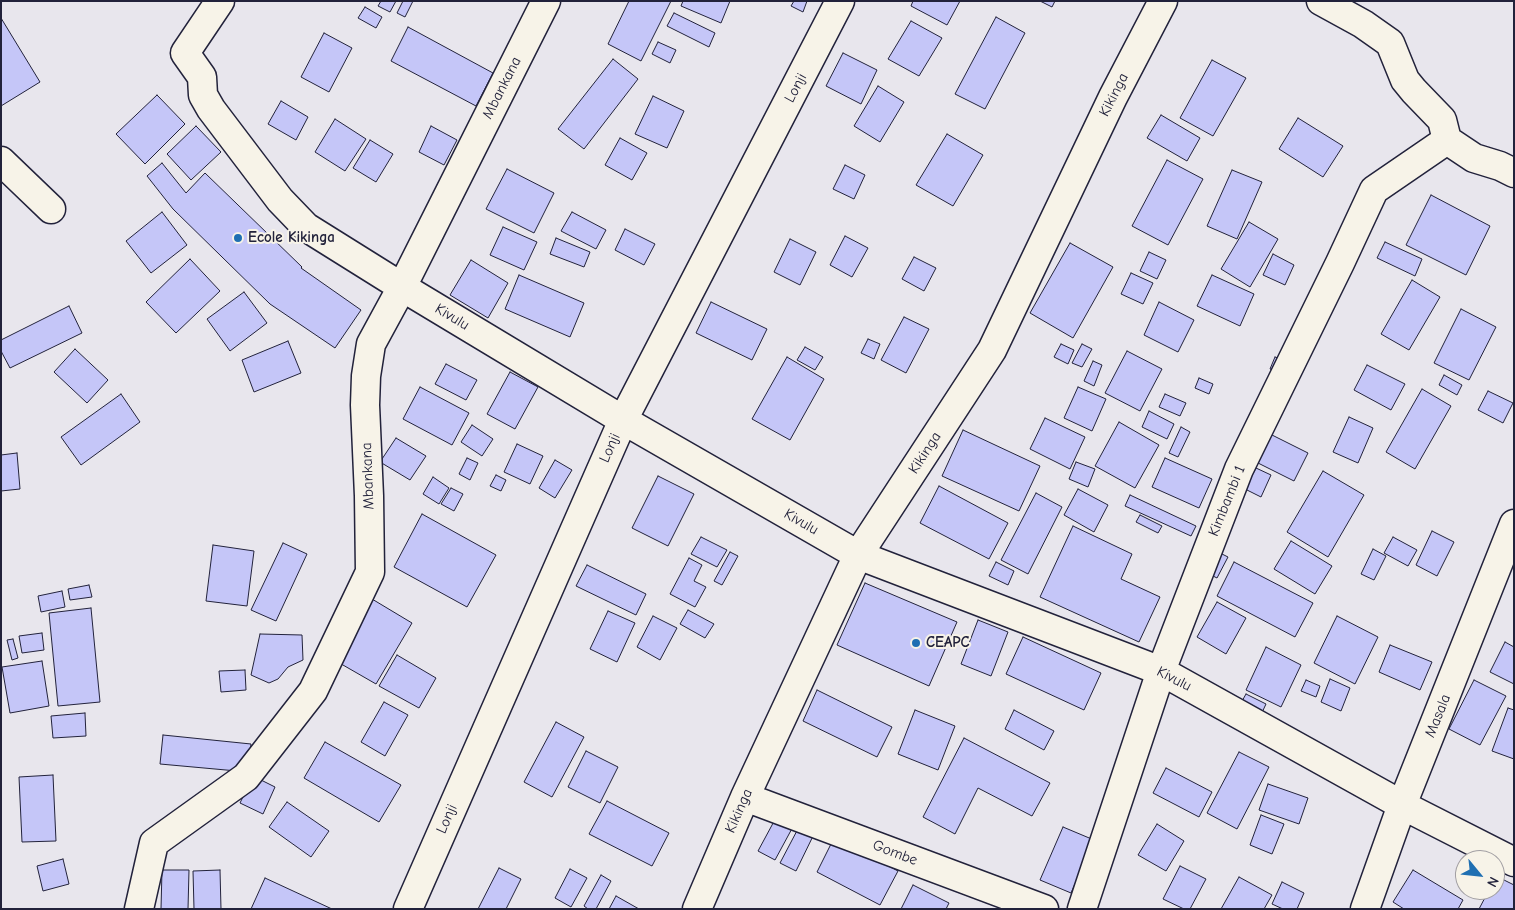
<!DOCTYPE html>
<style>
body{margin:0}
#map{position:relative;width:1515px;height:910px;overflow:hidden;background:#e8e6ed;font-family:"Comic Neue",sans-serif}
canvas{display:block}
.frame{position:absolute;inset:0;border:2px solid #22223b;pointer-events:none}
.north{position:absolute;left:1455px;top:850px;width:50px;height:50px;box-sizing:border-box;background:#f7f3e8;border:1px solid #a29fa3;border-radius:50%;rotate:118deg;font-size:14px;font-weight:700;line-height:20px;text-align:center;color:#22223b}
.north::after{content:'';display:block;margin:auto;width:18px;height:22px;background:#1f6fb2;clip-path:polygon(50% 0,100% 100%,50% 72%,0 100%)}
</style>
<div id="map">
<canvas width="1515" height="910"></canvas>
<div class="frame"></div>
<div class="north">N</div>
</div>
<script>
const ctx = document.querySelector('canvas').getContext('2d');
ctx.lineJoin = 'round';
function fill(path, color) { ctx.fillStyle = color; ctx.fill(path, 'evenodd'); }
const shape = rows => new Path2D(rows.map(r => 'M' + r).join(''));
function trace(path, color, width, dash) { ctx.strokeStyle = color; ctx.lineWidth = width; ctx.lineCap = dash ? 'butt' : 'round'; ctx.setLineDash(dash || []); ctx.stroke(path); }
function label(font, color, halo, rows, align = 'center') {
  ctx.font = font + ' "Comic Neue",sans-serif'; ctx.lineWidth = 4; ctx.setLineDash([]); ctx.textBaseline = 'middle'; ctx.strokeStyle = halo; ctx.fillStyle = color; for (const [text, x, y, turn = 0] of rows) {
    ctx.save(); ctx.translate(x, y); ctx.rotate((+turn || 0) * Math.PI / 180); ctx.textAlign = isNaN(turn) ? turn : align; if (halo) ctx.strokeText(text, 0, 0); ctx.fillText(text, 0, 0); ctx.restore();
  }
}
const building = shape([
 [381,1,396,1,390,12,378,6,381,1],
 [403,1,413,1,405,17,397,13,403,1],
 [629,1,671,1,641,61,608,44,629,1],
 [683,1,730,1,721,23,681,6,683,1],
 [794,1,807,1,803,12,791,6,794,1],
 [913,1,960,1,947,25,911,6,913,1],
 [1040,1,1055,1,1052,7,1040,1],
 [365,7,382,17,376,28,358,18,365,7],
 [674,13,715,33,709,47,667,26,674,13],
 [996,17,1025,33,985,109,955,94,996,17],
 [1,18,40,82,1,106,1,18],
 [911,21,942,38,919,76,888,59,911,21],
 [408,27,493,73,476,106,391,61,408,27],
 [324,33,352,48,329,92,301,77,324,33],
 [658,42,676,50,670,63,652,54,658,42],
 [843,53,877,70,861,104,826,86,843,53],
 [613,59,638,79,584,149,558,129,613,59],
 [1212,60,1246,78,1213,136,1180,118,1212,60],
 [878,86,904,102,880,142,854,126,878,86],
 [157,95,185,124,145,164,116,134,157,95],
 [653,96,684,111,667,148,635,134,653,96],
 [281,101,308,117,296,140,268,124,281,101],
 [1161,115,1200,138,1187,161,1147,138,1161,115],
 [1298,118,1343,146,1323,177,1279,149,1298,118],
 [335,119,366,139,345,171,315,152,335,119],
 [196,126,221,152,191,180,167,154,196,126],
 [431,126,457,140,444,165,419,152,431,126],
 [947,134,983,155,953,206,916,185,947,134],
 [620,138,647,153,632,180,605,165,620,138],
 [370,140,393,154,376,182,353,168,370,140],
 [1167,160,1203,179,1168,245,1132,226,1167,160],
 [162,163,186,193,205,173,302,267,301,268,361,310,335,348,270,304,173,209,147,176,162,163],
 [845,165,865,175,854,199,833,189,845,165],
 [507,169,554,193,534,233,486,209,507,169],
 [1232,170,1262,182,1237,239,1207,226,1232,170],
 [1431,195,1490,226,1466,275,1406,245,1431,195],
 [162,212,187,245,151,273,126,241,162,212],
 [572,212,606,230,596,249,561,231,572,212],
 [1249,222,1278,239,1250,287,1221,269,1249,222],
 [503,227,537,242,524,270,490,255,503,227],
 [625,229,655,244,644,265,615,250,625,229],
 [845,236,868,248,852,277,830,265,845,236],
 [556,238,590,252,584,267,550,254,556,238],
 [790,239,816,252,800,285,774,272,790,239],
 [1385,242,1422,259,1415,276,1377,258,1385,242],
 [1070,243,1113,267,1073,338,1030,313,1070,243],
 [1149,252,1166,260,1157,279,1140,271,1149,252],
 [1273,254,1294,265,1285,285,1263,275,1273,254],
 [914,257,936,268,924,291,902,279,914,257],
 [190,259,220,291,176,333,146,302,190,259],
 [471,260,508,283,488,318,450,295,471,260],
 [1131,273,1153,283,1143,304,1121,294,1131,273],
 [519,275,584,303,570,337,505,309,519,275],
 [1212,275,1254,294,1240,326,1197,306,1212,275],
 [1412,280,1440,297,1409,350,1381,334,1412,280],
 [244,292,267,323,230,351,207,319,244,292],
 [711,302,767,329,752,360,696,333,711,302],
 [1159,302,1194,320,1178,352,1144,335,1159,302],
 [69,306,82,333,10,368,1,351,1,340,69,306],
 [1461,309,1496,327,1469,380,1434,363,1461,309],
 [904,317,929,329,906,373,881,360,904,317],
 [868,339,880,344,874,359,861,353,868,339],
 [288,341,301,373,254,392,242,360,288,341],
 [1061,344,1074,350,1068,364,1054,357,1061,344],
 [1082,344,1092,349,1082,367,1072,363,1082,344],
 [805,347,823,357,815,370,797,360,805,347],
 [75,349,108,380,87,403,54,372,75,349],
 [1127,351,1162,369,1140,411,1105,393,1127,351],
 [787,357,824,379,790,440,752,419,787,357],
 [1275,357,1283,360,1279,373,1270,369,1275,357],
 [1093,361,1102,365,1094,386,1084,381,1093,361],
 [446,364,477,380,466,400,435,384,446,364],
 [1367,365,1405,384,1391,410,1354,390,1367,365],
 [510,372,538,387,515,429,487,414,510,372],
 [1444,375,1462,385,1457,395,1439,385,1444,375],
 [1199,378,1213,384,1209,394,1195,388,1199,378],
 [420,387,469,413,452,445,403,419,420,387],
 [1078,387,1106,399,1092,431,1064,418,1078,387],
 [1422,389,1451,406,1415,469,1386,452,1422,389],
 [1488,391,1513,403,1503,423,1478,410,1488,391],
 [121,394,140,422,81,465,61,437,121,394],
 [1165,394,1186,403,1180,416,1159,407,1165,394],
 [1149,411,1174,424,1167,439,1142,427,1149,411],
 [1349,417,1373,428,1358,463,1333,452,1349,417],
 [1045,418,1085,437,1070,469,1030,449,1045,418],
 [1119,422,1159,445,1135,488,1095,466,1119,422],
 [472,425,493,439,482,456,461,442,472,425],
 [1181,427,1190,432,1178,457,1169,453,1181,427],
 [963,430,1040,466,1019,511,942,476,963,430],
 [1266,432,1308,453,1294,481,1252,460,1266,432],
 [396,438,426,456,410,480,380,462,396,438],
 [517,444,543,456,530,484,504,472,517,444],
 [17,453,20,489,1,491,1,455,17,453],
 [467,458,478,463,470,480,459,474,467,458],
 [1165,458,1212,479,1199,508,1152,487,1165,458],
 [555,460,572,470,555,498,539,488,555,460],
 [1076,462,1095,469,1088,487,1069,479,1076,462],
 [1256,468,1271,475,1261,497,1245,489,1256,468],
 [1323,471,1364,495,1328,557,1287,532,1323,471],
 [496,475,506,480,501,491,490,486,496,475],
 [658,476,694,494,668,546,632,528,658,476],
 [433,477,449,488,439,504,423,494,433,477],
 [939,486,1008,523,989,559,920,523,939,486],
 [451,488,463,494,454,511,441,504,451,488],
 [1078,489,1108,505,1094,532,1064,515,1078,489],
 [1036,493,1062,507,1028,574,1001,560,1036,493],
 [1130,495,1196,526,1191,536,1125,506,1130,495],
 [422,514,496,555,467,607,394,567,422,514],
 [1140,515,1162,526,1158,533,1136,522,1140,515],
 [1073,526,1132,554,1121,579,1160,597,1139,642,1040,597,1073,526],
 [1432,531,1454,542,1437,576,1416,565,1432,531],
 [701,537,727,550,717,567,691,554,701,537],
 [1393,537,1417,550,1408,566,1384,553,1393,537],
 [1291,541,1332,566,1315,594,1274,569,1291,541],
 [283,543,307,554,276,621,251,610,283,543],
 [213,545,254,551,247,606,206,601,213,545],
 [1373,549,1386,556,1374,580,1361,574,1373,549],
 [730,552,738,556,722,585,714,581,730,552],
 [1220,553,1228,557,1217,578,1209,574,1220,553],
 [689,558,702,565,694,581,706,587,695,607,670,594,689,558],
 [996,562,1014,571,1008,585,989,576,996,562],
 [1234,562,1313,603,1295,637,1217,596,1234,562],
 [587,565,646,594,636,615,576,586,587,565],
 [865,583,957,622,929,686,837,645,865,583],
 [89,585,92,597,70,600,68,589,89,585],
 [62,591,65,607,41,612,38,596,62,591],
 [372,599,412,623,376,684,336,661,372,599],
 [1217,602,1246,618,1226,654,1197,637,1217,602],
 [91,608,100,702,58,706,49,613,91,608],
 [688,610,714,624,705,638,680,624,688,610],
 [608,611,635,623,617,662,590,649,608,611],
 [653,616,677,628,660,660,637,647,653,616],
 [1337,616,1378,637,1355,684,1314,663,1337,616],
 [978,620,1008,632,991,676,961,664,978,620],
 [42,633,44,650,22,653,19,636,42,633],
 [260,634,302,635,303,660,288,667,278,679,269,683,251,675,260,634],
 [1023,637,1101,673,1084,710,1006,674,1023,637],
 [13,639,18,658,12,660,7,640,13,639],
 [1505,642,1514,647,1514,684,1490,672,1505,642],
 [1390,645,1432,662,1420,690,1379,672,1390,645],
 [1266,647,1301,665,1281,707,1246,690,1266,647],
 [397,655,436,678,419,708,379,686,397,655],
 [42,661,49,706,10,713,2,667,42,661],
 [245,670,246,690,221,692,219,671,245,670],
 [1330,679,1350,688,1341,711,1321,702,1330,679],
 [1306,680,1320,686,1316,697,1301,691,1306,680],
 [1474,680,1506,696,1480,745,1449,729,1474,680],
 [817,690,892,727,877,757,803,721,817,690],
 [1246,694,1266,704,1258,721,1237,710,1246,694],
 [384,702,408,715,385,756,361,742,384,702],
 [1508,708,1514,710,1514,759,1492,751,1508,708],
 [915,710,955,726,938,770,898,754,915,710],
 [1014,710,1054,731,1044,750,1005,729,1014,710],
 [85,713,86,736,53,738,51,716,85,713],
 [556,722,584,737,552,797,524,782,556,722],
 [163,735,251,744,248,772,160,764,163,735],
 [964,738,1050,783,1032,816,978,788,955,834,923,817,964,738],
 [325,742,401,785,379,822,304,778,325,742],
 [586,751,618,767,600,803,568,787,586,751],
 [1239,752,1269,767,1237,829,1207,813,1239,752],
 [1166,768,1212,792,1199,817,1153,793,1166,768],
 [53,775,56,841,22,842,19,777,53,775],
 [253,776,275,787,263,814,240,803,253,776],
 [1268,784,1308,798,1299,824,1259,810,1268,784],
 [607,801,669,833,652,866,589,834,607,801],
 [287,802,329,831,311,857,269,827,287,802],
 [778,814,795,823,775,860,758,851,778,814],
 [1261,815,1284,824,1272,854,1250,845,1261,815],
 [1157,824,1184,841,1166,871,1138,855,1157,824],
 [800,825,815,832,796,871,780,863,800,825],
 [1063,827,1094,840,1071,893,1040,880,1063,827],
 [834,838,898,871,880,905,817,872,834,838],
 [63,859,69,884,43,891,37,866,63,859],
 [1180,866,1206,879,1190,909,1184,909,1163,899,1180,866],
 [499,868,521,879,506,909,478,909,499,868],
 [570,869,587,878,571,907,555,898,570,869],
 [162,870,189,870,188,909,161,909,162,870],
 [220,870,221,909,194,909,193,871,220,870],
 [1413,870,1463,900,1458,909,1404,909,1393,902,1413,870],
 [601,875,611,881,596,909,588,909,584,906,601,875],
 [1496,876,1514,885,1514,909,1479,909,1489,890,1495,890,1496,876],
 [1239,877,1272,895,1264,909,1221,909,1239,877],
 [265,878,332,909,251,909,265,878],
 [1282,882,1304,893,1297,909,1283,909,1272,904,1282,882],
 [913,885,949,903,946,909,901,909,913,885],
 [616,896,639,909,609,909,616,896]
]);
fill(building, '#c5c6f8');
trace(building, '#22223b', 1);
const minor = shape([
 [220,1,185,53,202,77,203,95,211,109,280,200,306,227,402,287,623,420,858,555,1161,671,1402,805,1514,862],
 [1321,1,1363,24,1390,43,1405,80,1414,91,1442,120,1447,140,1474,158,1500,166,1514,173],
 [1,161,51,209],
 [745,797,1044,909],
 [139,909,154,843,246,777,313,691,370,572,369,496,365,405,366,376,371,344,402,287,546,1],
 [408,909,623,420,840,1],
 [697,909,745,797,858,555,992,350,1113,97,1163,1],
 [1082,909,1161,671,1239,469,1340,263,1374,190,1447,140],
 [1365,909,1402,805,1514,524]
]);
trace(minor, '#22223b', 31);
trace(minor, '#f7f3e8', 28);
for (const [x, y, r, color] of [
 [238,238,5,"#1f6fb2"],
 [916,643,5,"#1f6fb2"]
]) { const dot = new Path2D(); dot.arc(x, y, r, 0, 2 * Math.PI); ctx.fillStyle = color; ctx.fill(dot); trace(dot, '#f7f3e8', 2); }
label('15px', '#22223b', '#f7f3e8', [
 ["Mbankana",502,88,-63],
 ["Lonji",796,88,-62],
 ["Kikinga",1114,95,-63],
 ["Kivulu",452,317,31],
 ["Lonji",610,448,-66],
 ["Kikinga",925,453,-57],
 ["Mbankana",368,476,-92],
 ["Kimbambi 1",1227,501,-68],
 ["Kivulu",801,522,30],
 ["Kivulu",1174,679,27],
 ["Masala",1438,716,-68],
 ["Kikinga",739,811,-66],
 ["Lonji",447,819,-66],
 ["Gombe",895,853,21]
]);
label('bold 15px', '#22223b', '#f7f3e8', [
 ["Ecole Kikinga",248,238],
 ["CEAPC",926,643]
], 'left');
</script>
